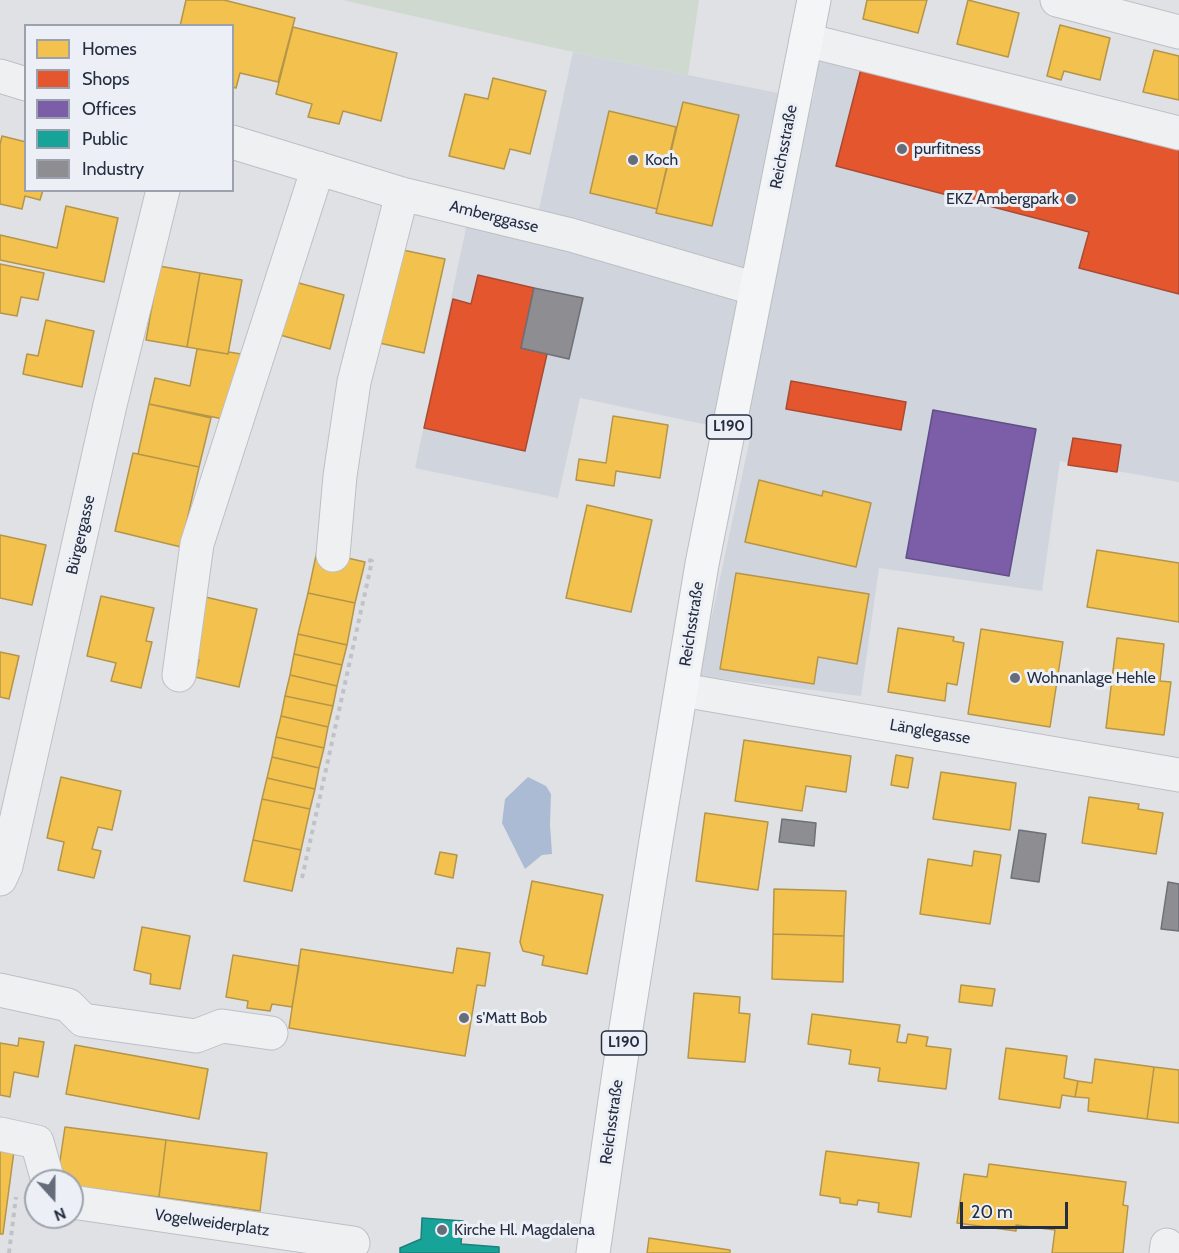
<!DOCTYPE html>
<meta charset="utf-8">
<style>
body{margin:0}
#map{position:relative;width:1179px;height:1253px;overflow:hidden;background:#e0e1e5;font-family:Cabin,sans-serif}
canvas{display:block}
.legend{position:absolute;left:24px;top:24px;width:210px;height:168px;box-sizing:border-box;background:#ecf0f6;border:2px solid #9ca2ad;margin:0;padding:8px 10px;list-style:none;font-size:18px;color:#252d40}
.legend li{display:flex;align-items:center;gap:12px;height:30px}
.legend b{width:30px;border:2px solid #9ca2ad}
.north{position:absolute;left:24px;top:1169px;width:60px;height:60px;box-sizing:border-box;background:#ecf0f6;border:2px solid #9ca2ad;border-radius:50%;rotate:159deg;font-size:16px;font-weight:700;line-height:24px;text-align:center;color:#252d40}
.north::after{content:'';display:block;margin:auto;width:21px;height:27px;background:#666c7a;clip-path:polygon(50% 0,100% 100%,50% 72%,0 100%)}
.scale{position:absolute;left:960px;top:1202px;width:108px;height:27px;box-sizing:border-box;border:3px solid #252d40;border-top:0;padding-left:8px;font-size:18px;line-height:21px;white-space:nowrap;color:#252d40;-webkit-text-stroke:4px #ecf0f6;paint-order:stroke}
</style>
<div id="map">
<canvas width="1179" height="1253"></canvas>
<ul class="legend">
<li><b style="height:16px;background:#f2c14e"></b>Homes</li>
<li><b style="height:16px;background:#e4572e"></b>Shops</li>
<li><b style="height:16px;background:#7b5ea7"></b>Offices</li>
<li><b style="height:16px;background:#17a398"></b>Public</li>
<li><b style="height:16px;background:#8d8d92"></b>Industry</li>
</ul>
<div class="north">N</div>
<div class="scale">20 m</div>
</div>
<script>
const ctx = document.querySelector('canvas').getContext('2d');
ctx.lineJoin = 'round';
function fill(path, color) { ctx.fillStyle = color; ctx.fill(path, 'evenodd'); }
const shape = rows => new Path2D(rows.map(r => 'M' + r).join(''));
function trace(path, color, width, dash) { ctx.strokeStyle = color; ctx.lineWidth = width; ctx.lineCap = dash ? 'butt' : 'round'; ctx.setLineDash(dash || []); ctx.stroke(path); }
function label(font, color, halo, rows, align = 'center') {
  ctx.font = font + ' Cabin,sans-serif'; ctx.lineWidth = 6; ctx.setLineDash([]); ctx.textBaseline = 'middle'; ctx.strokeStyle = halo; ctx.fillStyle = color; for (const [text, x, y, turn = 0] of rows) {
    ctx.save(); ctx.translate(x, y); ctx.rotate((+turn || 0) * Math.PI / 180); ctx.textAlign = isNaN(turn) ? turn : align; if (halo) ctx.strokeText(text, 0, 0); ctx.fillText(text, 0, 0); ctx.restore();
  }
}
fill(shape([
 [573,52,813,100,819,57,1179,137,1179,482,1060,461,1042,591,879,568,861,696,699,676,751,434,580,398,558,498,415,468,472,200,538,214]
]), '#d0d4dc');
fill(shape([
 [342,0,699,0,688,75,573,52]
]), '#cfd9cf');
fill(shape([
 [528,777,546,786,551,794,550,824,552,854,542,855,525,869,502,823,505,799]
]), '#abbbd4');
const homes = shape([
 [186,0,224,0,295,18,278,82,240,73,236,88,232,87,232,26,180,26,186,0],
 [867,0,927,0,918,33,863,19,867,0],
 [968,0,1019,13,1008,57,957,44,968,0],
 [1060,25,1110,38,1100,80,1064,71,1061,80,1047,76,1060,25],
 [293,27,397,53,381,121,343,111,339,124,308,117,312,104,276,94,293,27],
 [1154,50,1179,56,1179,100,1143,92,1154,50],
 [493,78,546,91,530,154,510,149,504,169,449,156,465,94,488,99,493,78],
 [683,102,739,115,712,226,656,213,683,102],
 [609,111,676,127,657,209,590,193,609,111],
 [2,136,26,142,26,190,43,190,40,200,25,196,22,209,0,204,0,144,2,136],
 [66,206,118,218,104,282,0,260,0,235,57,248,66,206],
 [403,250,445,259,424,353,375,342,403,250],
 [0,264,44,273,38,300,21,297,17,316,0,313,0,264],
 [159,266,200,273,187,347,146,340,159,266],
 [200,273,242,280,228,354,187,347,200,273],
 [295,282,344,295,330,349,273,333,295,282],
 [46,320,94,331,82,387,23,374,27,354,38,356,46,320],
 [197,349,228,354,229,352,247,355,228,420,149,404,155,378,190,386,197,349],
 [149,404,211,418,199,467,138,454,149,404],
 [613,416,668,425,660,478,616,471,614,486,576,480,579,459,606,463,613,416],
 [133,453,199,467,181,547,115,531,133,453],
 [759,480,822,496,823,491,871,503,856,567,745,542,759,480],
 [587,505,652,520,631,612,566,598,587,505],
 [0,535,46,545,32,605,0,598,0,535],
 [1097,550,1179,563,1179,622,1087,607,1097,550],
 [317,551,365,562,355,603,308,593,317,551],
 [736,573,869,594,857,664,818,657,814,684,720,669,736,573],
 [308,593,355,603,347,645,298,634,308,593],
 [101,596,154,608,146,641,152,642,141,688,111,681,116,663,87,656,101,596],
 [201,596,257,609,239,687,195,677,199,660,187,657,201,596],
 [898,628,954,637,953,641,964,643,957,685,947,683,945,701,888,692,898,628],
 [981,629,1063,642,1050,727,968,714,981,629],
 [298,634,347,645,342,665,294,654,298,634],
 [1117,638,1164,644,1160,681,1171,682,1164,735,1106,728,1117,638],
 [0,652,19,656,9,699,0,697,0,652],
 [294,654,342,665,337,686,290,675,294,654],
 [290,675,337,686,333,706,285,696,290,675],
 [285,696,333,706,328,727,281,716,285,696],
 [281,716,328,727,324,748,276,737,281,716],
 [276,737,324,748,319,768,272,757,276,737],
 [744,740,851,756,846,792,806,786,802,811,735,801,744,740],
 [896,755,913,758,908,788,891,785,896,755],
 [272,757,319,768,315,789,267,778,272,757],
 [941,772,1016,783,1010,830,933,819,941,772],
 [61,777,121,791,112,830,98,827,92,849,101,851,94,878,58,870,64,842,47,838,61,777],
 [267,778,315,789,310,809,262,799,267,778],
 [1089,797,1139,804,1138,809,1163,813,1156,854,1082,843,1089,797],
 [262,799,310,809,301,850,253,840,262,799],
 [705,813,768,822,758,890,696,881,705,813],
 [253,840,301,850,292,891,244,881,253,840],
 [974,851,1001,855,990,924,920,914,928,859,972,866,974,851],
 [440,852,457,855,453,878,435,874,440,852],
 [532,881,603,895,587,974,542,965,544,956,523,951,520,942,532,881],
 [774,889,846,891,844,936,773,934,774,889],
 [142,927,190,936,180,989,150,984,151,974,134,970,142,927],
 [773,934,844,936,843,982,772,979,773,934],
 [457,948,490,953,485,986,477,985,465,1056,289,1028,301,949,453,973,457,948],
 [233,955,299,966,292,1007,272,1004,270,1011,247,1008,248,1001,226,997,233,955],
 [961,985,995,989,992,1006,959,1002,961,985],
 [694,993,740,997,739,1013,750,1014,745,1062,688,1058,694,993],
 [812,1014,900,1025,897,1042,906,1043,908,1034,928,1037,926,1046,951,1049,946,1089,878,1081,880,1068,849,1064,851,1050,808,1044,812,1014],
 [19,1038,44,1042,38,1077,14,1072,10,1097,0,1095,0,1043,18,1046,19,1038],
 [75,1045,208,1069,199,1119,66,1094,75,1045],
 [1006,1048,1067,1056,1064,1078,1078,1081,1075,1097,1062,1095,1060,1108,999,1099,1006,1048],
 [1095,1059,1154,1067,1147,1119,1088,1111,1089,1098,1075,1097,1078,1081,1092,1083,1095,1059],
 [1154,1067,1179,1070,1179,1123,1147,1119,1154,1067],
 [65,1127,166,1140,159,1197,72,1186,72,1181,57,1181,65,1127],
 [166,1140,267,1153,260,1211,159,1197,166,1140],
 [0,1149,14,1151,3,1234,0,1234,0,1149],
 [826,1151,919,1163,911,1217,878,1212,879,1203,858,1200,857,1205,840,1203,840,1198,820,1195,826,1151],
 [989,1164,1126,1182,1123,1205,1128,1206,1123,1253,1052,1253,1055,1230,1016,1225,1016,1231,957,1223,964,1174,987,1177,989,1164],
 [649,1238,730,1250,730,1253,647,1253,649,1238]
]);
fill(homes, '#f2c14e');
trace(homes, '#b4954a', 1.5);
const shops = shape([
 [861,69,1142,142,1144,135,1179,144,1179,294,1079,268,1089,232,836,166,861,69],
 [478,275,534,288,521,348,547,354,525,451,424,428,453,299,471,304,478,275],
 [791,381,906,402,901,430,786,409,791,381],
 [1073,438,1121,445,1117,472,1068,465,1073,438]
]);
fill(shops, '#e4572e');
trace(shops, '#ab4a33', 1.5);
const offices = shape([
 [933,410,1036,429,1009,576,906,558,933,410]
]);
fill(offices, '#7b5ea7');
trace(offices, '#614f88', 1.5);
const public = shape([
 [422,1218,463,1221,461,1244,499,1247,499,1253,400,1253,400,1248,421,1239,422,1218]
]);
fill(public, '#17a398');
trace(public, '#1b807e', 1.5);
const industry = shape([
 [534,288,583,298,569,359,521,348,534,288],
 [782,819,816,823,814,846,779,842,782,819],
 [1019,830,1046,834,1039,882,1011,878,1019,830],
 [1168,882,1179,884,1179,931,1161,929,1168,882]
]);
fill(industry, '#8d8d92');
trace(industry, '#6e7079', 1.5);
const minor = shape([
 [1057,0,1179,32],
 [806,40,1179,133],
 [0,76,26,84],
 [232,142,402,194,571,235,756,289],
 [333,555,340,476,354,382,402,194],
 [179,675,197,544,318,168],
 [682,690,1179,775],
 [0,879,6,866,110,405,163,190],
 [0,990,68,1005,83,1020,196,1036,222,1026,271,1033],
 [0,1134,37,1142,48,1181],
 [72,1202,353,1243],
 [1166,1253,1167,1245]
]);
const major = shape([
 [593,1253,620,1066,657,834,702,564,814,0]
]);
trace(minor, '#bebfc3', 35);
trace(major, '#bbbec3', 35);
trace(shape([
 [302,878,372,561,368,560],
 [9,1253,16,1197]
]), '#c1c2c7', 4, [4.5, 4.5]);
trace(minor, '#eff0f2', 33);
trace(major, '#f4f5f6', 33);
for (const [x, y, r, color] of [
 [902,149,6,"#666c7a"],
 [633,160,6,"#666c7a"],
 [1071,199,6,"#666c7a"],
 [1015,678,6,"#666c7a"],
 [464,1018,6,"#666c7a"],
 [442,1230,6,"#666c7a"]
]) { const dot = new Path2D(); dot.arc(x, y, r, 0, 2 * Math.PI); ctx.fillStyle = color; ctx.fill(dot); trace(dot, '#ecf0f6', 2); }
for (const [x, y, w] of [
 [729,427,45],
 [624,1043,45]
]) { const box = new Path2D(); box.roundRect(x - w / 2, y - 12, w, 24, 4.5); ctx.fillStyle = '#ecf0f6'; ctx.fill(box); trace(box, '#252d40', 1.5); }
label('bold 15px', '#252d40', null, [
 ["L190",729,427],
 ["L190",624,1043]
]);
label('16px', '#252d40', '#ecf0f6', [
 ["Reichsstraße",784,147,-79],
 ["Amberggasse",494,217,14],
 ["Bürgergasse",81,535,-77],
 ["Reichsstraße",692,624,-81],
 ["Länglegasse",930,732,10],
 ["Reichsstraße",612,1122,-82],
 ["Vogelweiderplatz",212,1223,8]
]);
label('16px', '#252d40', '#ecf0f6', [
 ["purfitness",914,149],
 ["Koch",645,160],
 ["EKZ Ambergpark",1059,199,"right"],
 ["Wohnanlage Hehle",1027,678],
 ["s'Matt Bob",476,1018],
 ["Kirche Hl. Magdalena",454,1230]
], 'left');
</script>
